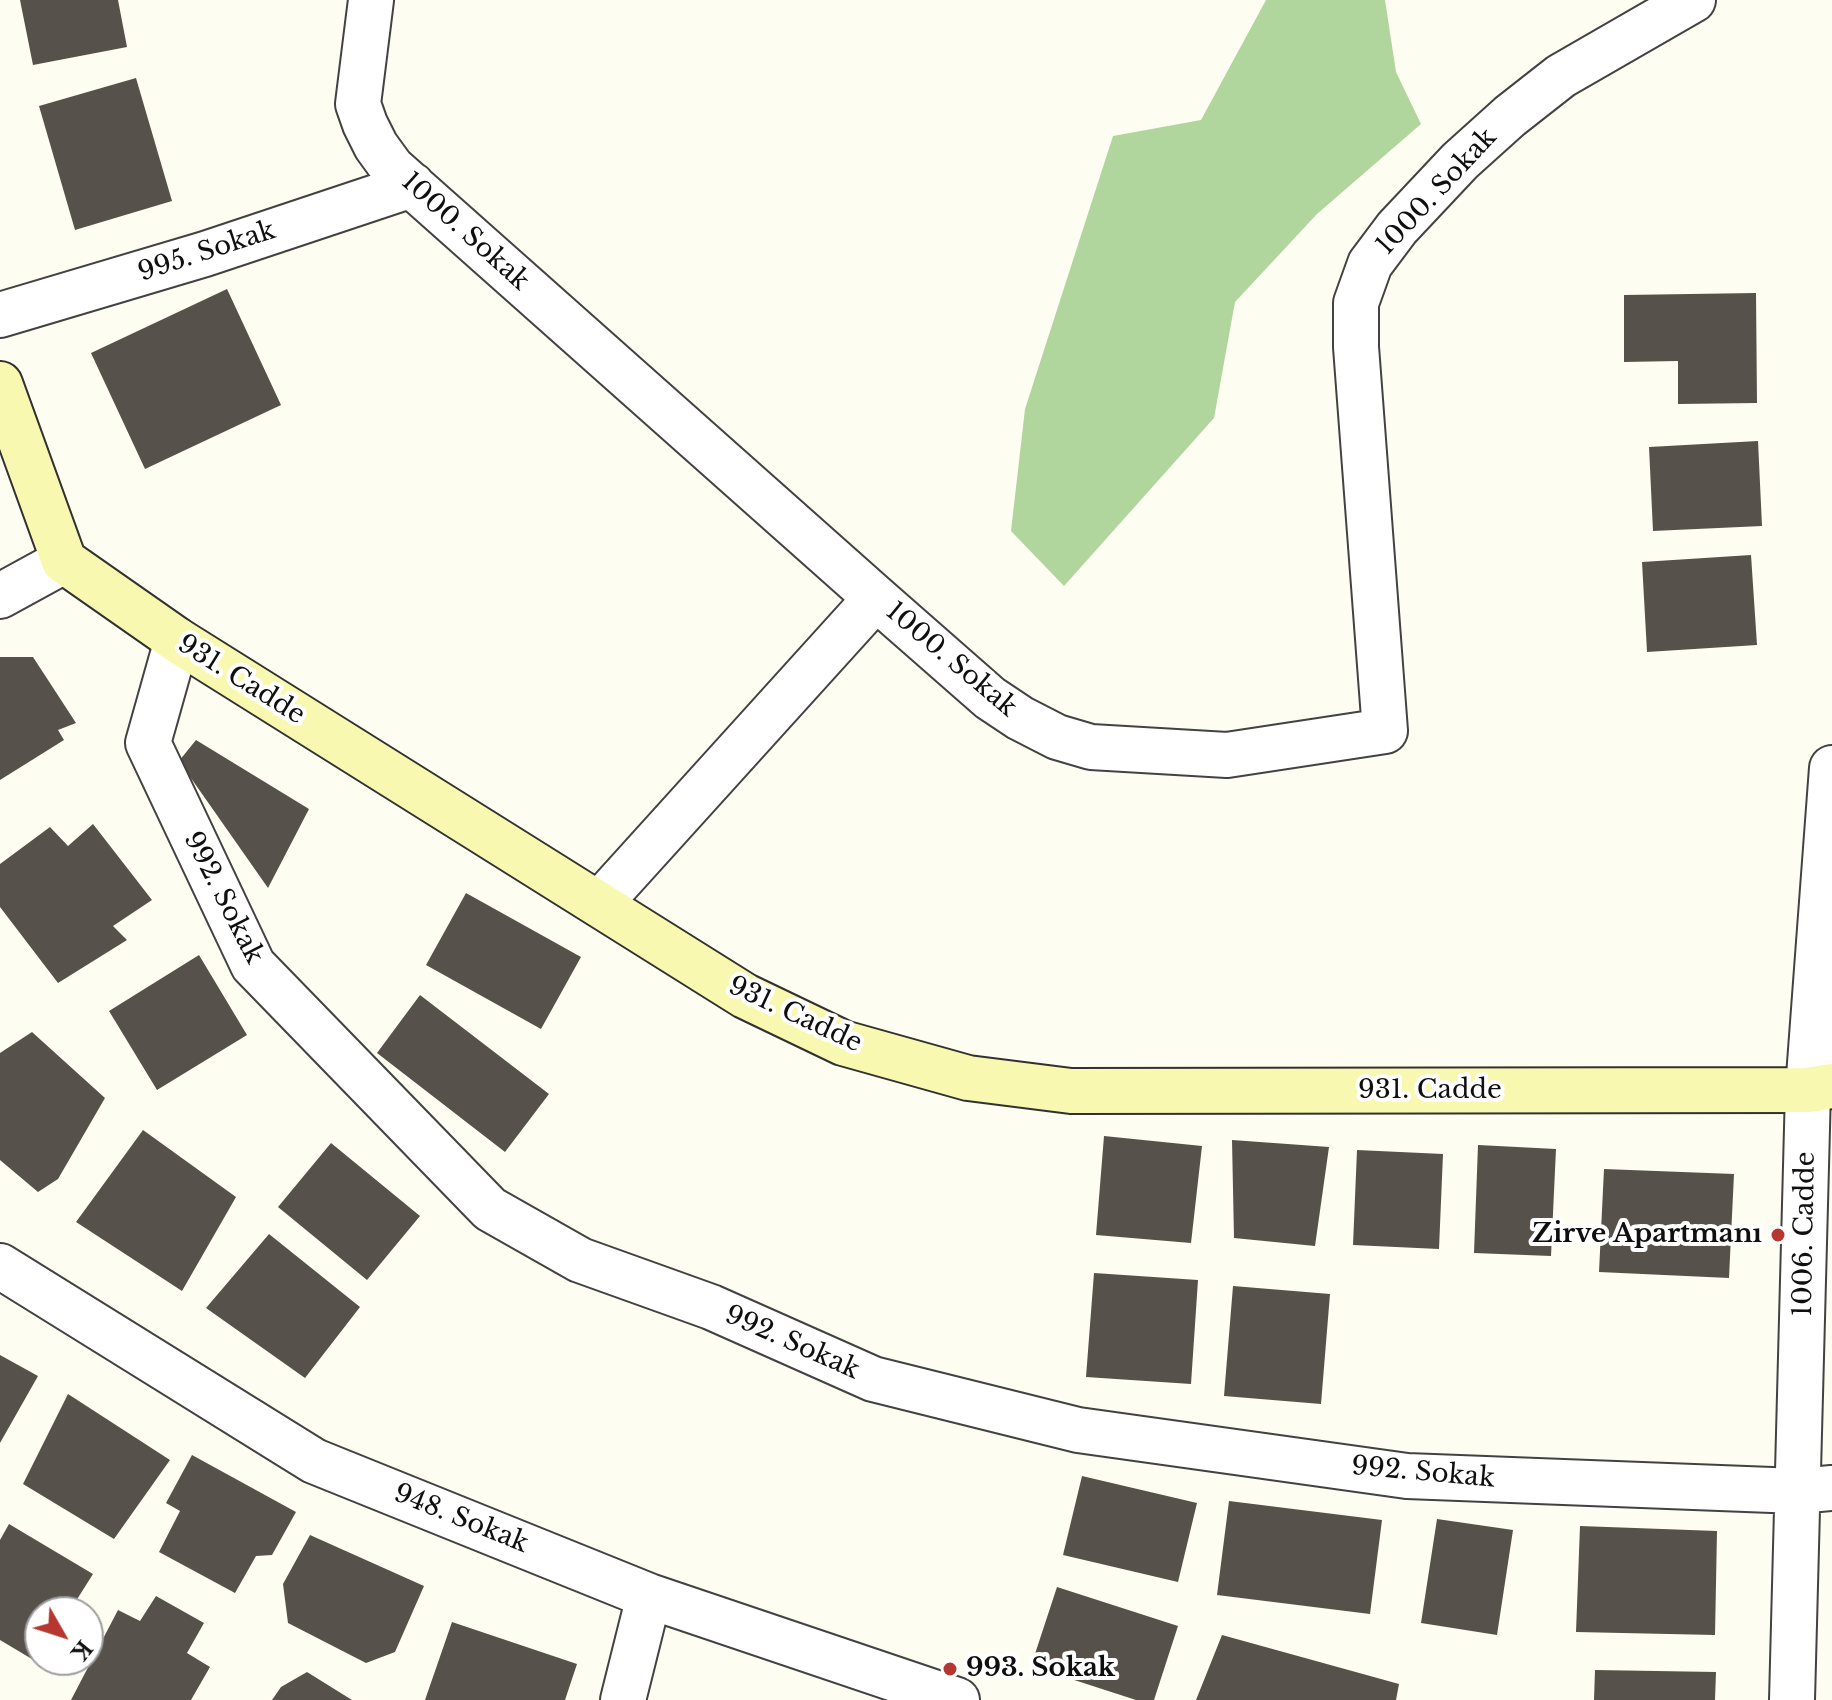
<!DOCTYPE html>
<meta charset="utf-8">
<style>
body{margin:0}
#map{position:relative;width:1832px;height:1700px;overflow:hidden;background:#fefdf1;font-family:"Libre Baskerville",serif}
canvas{display:block}
.north{position:absolute;left:24px;top:1596px;width:80px;height:80px;box-sizing:border-box;background:#fff;border:2px solid #9f9f9f;border-radius:50%;rotate:129deg;font-size:22px;font-weight:700;line-height:32px;text-align:center;color:#0f0f0f}
.north::after{content:'';display:block;margin:auto;width:28px;height:36px;background:#b53730;clip-path:polygon(50% 0,100% 100%,50% 72%,0 100%)}
</style>
<div id="map">
<canvas width="1832" height="1700"></canvas>
<div class="north">K</div>
</div>
<script>
const ctx = document.querySelector('canvas').getContext('2d');
ctx.lineJoin = 'round';
function fill(path, color) { ctx.fillStyle = color; ctx.fill(path, 'evenodd'); }
const shape = rows => new Path2D(rows.map(r => 'M' + r).join(''));
function trace(path, color, width, dash) { ctx.strokeStyle = color; ctx.lineWidth = width; ctx.lineCap = dash ? 'butt' : 'round'; ctx.setLineDash(dash || []); ctx.stroke(path); }
function label(font, color, halo, rows, align = 'center') {
  ctx.font = font + ' "Libre Baskerville",serif'; ctx.lineWidth = 8; ctx.setLineDash([]); ctx.textBaseline = 'middle'; ctx.strokeStyle = halo; ctx.fillStyle = color; for (const [text, x, y, turn = 0] of rows) {
    ctx.save(); ctx.translate(x, y); ctx.rotate((+turn || 0) * Math.PI / 180); ctx.textAlign = isNaN(turn) ? turn : align; if (halo) ctx.strokeText(text, 0, 0); ctx.fillText(text, 0, 0); ctx.restore();
  }
}
fill(shape([
 [1266,0,1385,0,1396,72,1421,124,1317,214,1235,302,1214,418,1064,586,1011,531,1025,409,1113,136,1201,120]
]), '#b1d69d');
fill(shape([
 [20,0,118,0,127,47,33,65],
 [136,78,172,201,75,230,39,106],
 [227,289,281,405,145,469,91,353],
 [1756,293,1757,403,1678,404,1678,361,1624,362,1624,295],
 [1758,441,1762,526,1653,531,1649,447],
 [1751,555,1757,645,1647,652,1642,562],
 [0,657,33,657,76,723,58,730,64,740,0,780],
 [196,740,309,809,268,888,179,761],
 [93,824,152,900,113,926,127,940,58,983,0,907,0,864,50,827,68,846],
 [466,893,581,957,541,1029,426,965],
 [199,955,247,1035,157,1090,109,1011],
 [420,995,549,1094,505,1152,377,1053],
 [32,1032,105,1098,58,1179,38,1192,0,1160,0,1053],
 [143,1130,236,1197,182,1291,76,1222],
 [1104,1136,1202,1146,1191,1243,1096,1235],
 [1232,1140,1329,1147,1315,1246,1234,1238],
 [331,1143,420,1216,367,1280,278,1207],
 [1478,1145,1556,1149,1551,1256,1474,1253],
 [1357,1150,1443,1154,1439,1249,1353,1245],
 [1604,1169,1734,1174,1729,1278,1599,1272],
 [269,1234,360,1307,305,1378,206,1308],
 [1094,1273,1198,1280,1191,1384,1086,1377],
 [1233,1286,1330,1294,1321,1404,1224,1396],
 [0,1355,38,1376,0,1443],
 [68,1394,170,1460,114,1539,23,1484],
 [192,1455,296,1512,272,1555,256,1556,235,1593,159,1552,180,1511,166,1503],
 [1082,1476,1197,1503,1178,1582,1063,1555],
 [1229,1501,1382,1520,1370,1614,1217,1595],
 [1437,1519,1513,1530,1497,1635,1421,1623],
 [9,1524,93,1574,69,1612,40,1612,40,1660,53,1660,47,1668,0,1640,0,1540],
 [1580,1526,1717,1531,1715,1635,1576,1632],
 [310,1535,424,1586,395,1652,366,1663,288,1623,283,1584],
 [1057,1587,1178,1626,1154,1700,1136,1700,1031,1666],
 [156,1596,204,1623,187,1653,210,1667,191,1700,71,1700,118,1610,140,1621],
 [452,1622,577,1664,565,1700,425,1700],
 [1222,1635,1399,1684,1396,1700,1196,1700],
 [1595,1670,1716,1672,1715,1700,1594,1700],
 [307,1672,352,1700,272,1700,281,1687]
]), '#57514c');
const minor = shape([
 [371,0,358,104,365,124,376,146,392,168,876,598,990,698,1020,718,1057,737,1091,747,1227,755,1385,731,1356,347,1356,303,1370,264,1397,228,1460,161,1510,116,1561,76,1693,0],
 [0,315,205,254,412,185],
 [0,596,64,561],
 [177,640,148,743,253,965,490,1209,580,1260,711,1307,873,1379,1078,1430,1407,1476,1798,1491,1832,1488],
 [599,904,876,598],
 [0,1266,314,1461,649,1596,957,1700],
 [623,1700,649,1596],
 [1792,1700,1808,1090,1832,768]
]);
const secondary = shape([
 [0,384,64,561,177,640,745,996,843,1043,968,1078,1071,1091,1808,1090,1832,1086]
]);
trace(minor, '#424242', 48);
trace(secondary, '#313131', 48);
trace(minor, '#fff', 44);
trace(secondary, '#f9f8b1', 44);
for (const [x, y, r, color] of [
 [1778,1235,8,"#b53730"],
 [950,1669,8,"#b53730"]
]) { const dot = new Path2D(); dot.arc(x, y, r, 0, 2 * Math.PI); ctx.fillStyle = color; ctx.fill(dot); trace(dot, '#fff', 3); }
label('26px', '#0f0f0f', '#fff', [
 ["1000. Sokak",1437,192,-47],
 ["1000. Sokak",465,232,42],
 ["995. Sokak",207,252,-18],
 ["1000. Sokak",951,660,40],
 ["931. Cadde",241,680,32],
 ["992. Sokak",223,898,63],
 ["931. Cadde",795,1015,25],
 ["931. Cadde",1430,1091],
 ["1006. Cadde",1805,1234,-89],
 ["992. Sokak",792,1343,24],
 ["992. Sokak",1423,1473,5],
 ["948. Sokak",461,1519,22]
]);
label('bold 26px', '#0f0f0f', '#fff', [
 ["Zirve Apartmanı",1762,1235],
 ["993. Sokak",966,1669,"left"]
], 'right');
</script>
